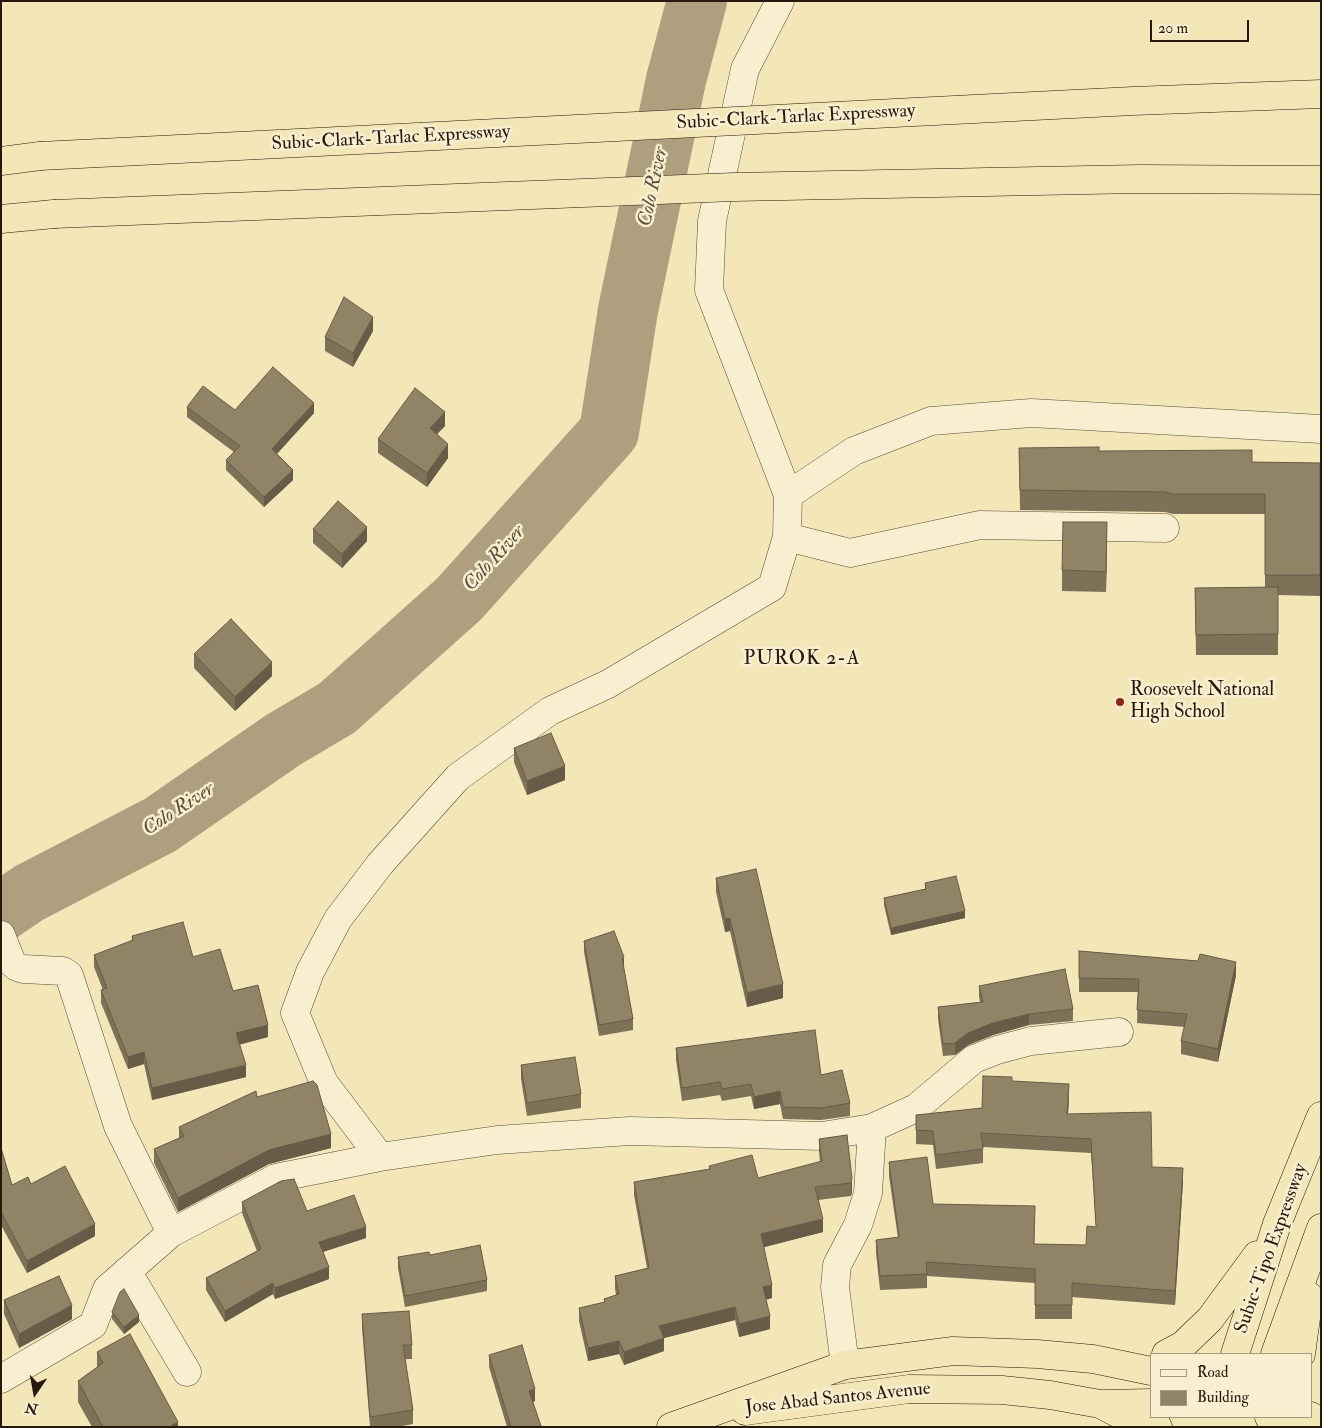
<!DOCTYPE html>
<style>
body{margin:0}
#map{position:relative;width:1322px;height:1428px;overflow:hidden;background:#f3e6b7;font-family:"IM FELL Double Pica",serif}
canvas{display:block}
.frame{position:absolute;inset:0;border:2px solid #27190e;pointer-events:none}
.legend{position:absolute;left:1150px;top:1353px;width:162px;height:65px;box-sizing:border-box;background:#f7efd0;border:1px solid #a49982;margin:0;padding:6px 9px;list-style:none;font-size:15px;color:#27190e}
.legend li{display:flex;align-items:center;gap:10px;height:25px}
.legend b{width:25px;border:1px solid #a49982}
.north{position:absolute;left:10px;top:1368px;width:50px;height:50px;-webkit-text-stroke:4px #f7efd0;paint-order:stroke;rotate:192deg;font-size:14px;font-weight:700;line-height:20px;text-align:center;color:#27190e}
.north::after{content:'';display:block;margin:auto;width:18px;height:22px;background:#27190e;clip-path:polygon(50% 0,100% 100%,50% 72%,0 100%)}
.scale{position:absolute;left:1150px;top:20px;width:99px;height:22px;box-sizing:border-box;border:2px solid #27190e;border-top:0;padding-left:6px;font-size:15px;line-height:18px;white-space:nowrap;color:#27190e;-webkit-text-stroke:4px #f7efd0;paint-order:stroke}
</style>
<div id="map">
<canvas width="1322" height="1428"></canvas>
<div class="frame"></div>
<ul class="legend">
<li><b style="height:6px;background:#f7efd0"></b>Road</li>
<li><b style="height:14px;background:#918466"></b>Building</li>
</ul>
<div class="north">N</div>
<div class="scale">20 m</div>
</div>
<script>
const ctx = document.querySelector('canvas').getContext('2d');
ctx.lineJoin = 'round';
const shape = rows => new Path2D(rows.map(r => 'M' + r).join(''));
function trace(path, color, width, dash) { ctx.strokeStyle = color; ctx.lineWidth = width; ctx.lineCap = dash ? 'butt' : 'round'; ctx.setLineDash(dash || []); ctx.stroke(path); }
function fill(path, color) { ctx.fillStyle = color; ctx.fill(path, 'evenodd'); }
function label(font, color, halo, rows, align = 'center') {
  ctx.font = font + ' "IM FELL Double Pica",serif'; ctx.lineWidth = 5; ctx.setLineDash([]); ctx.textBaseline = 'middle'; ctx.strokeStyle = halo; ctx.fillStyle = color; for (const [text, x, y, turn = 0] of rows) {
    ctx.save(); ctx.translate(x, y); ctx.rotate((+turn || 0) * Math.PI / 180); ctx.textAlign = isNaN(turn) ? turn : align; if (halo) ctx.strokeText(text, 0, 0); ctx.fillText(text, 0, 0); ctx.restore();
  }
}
trace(shape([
 [1,912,29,893,160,825,283,740,337,708,459,599,609,432,628,310,676,80,697,1]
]), '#aea07e', 60);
const minor = shape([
 [788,495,854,451,931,421,1031,413,1321,429],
 [787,537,850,553,980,525,1165,528],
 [1,935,12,963,17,967,23,969,63,971,69,975,118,1126,171,1233],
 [380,1157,324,1083,295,1013,310,972,338,919,380,864,458,777,550,711,608,684,772,587,787,537,788,495,709,290,712,221,745,69,780,1],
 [127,1271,187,1372],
 [845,1365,835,1287,837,1265,858,1225,868,1193,872,1128],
 [1,1379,93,1325,107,1289,171,1233,276,1178,380,1157,497,1140,630,1131,822,1136,872,1128,916,1108,974,1059,997,1050,1031,1041,1119,1032]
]);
const highway = shape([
 [1,161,40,156],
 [1,219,54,214],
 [1166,1354,1183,1345,1210,1319,1257,1255],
 [1235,1354,1277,1224,1321,1116],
 [1275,1354,1321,1228],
 [1301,1354,1309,1296],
 [1104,1404,1151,1403],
 [745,1411,909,1389,1002,1390,1050,1395,1100,1404,1125,1417,1158,1427],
 [1311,1416,1316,1427],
 [1269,1417,1287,1427],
 [671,1427,845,1365,953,1351,1037,1354,1093,1359,1151,1371]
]);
trace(minor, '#5a4c38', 29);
trace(highway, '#27190e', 29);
trace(minor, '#f7efd0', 28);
trace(highway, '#f3e6b7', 28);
const highwayBridge = shape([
 [40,156,1133,101,1321,94],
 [54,214,734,187,1139,179,1321,180]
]);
trace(highwayBridge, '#27190e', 29, []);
trace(highwayBridge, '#f3e6b7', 28);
fill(shape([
 [373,331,353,367,325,351,325,337],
 [187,407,235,410,314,413,277,454,293,480,264,507,226,470,226,460,234,452,187,417],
 [445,426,437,434,448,458,427,487,378,453,378,439],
 [1019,448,1099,451,1252,462,1320,463,1320,596,1278,595,1278,655,1196,655,1195,588,1265,587,1265,514,1173,514,1165,512,1020,510],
 [313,529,367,541,342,568,313,543],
 [1107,543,1106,592,1062,591,1062,570],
 [194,654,272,676,235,711,194,668],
 [514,748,565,780,527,795,514,762],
 [716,878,783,998,747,1007,730,931,725,932,716,892],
 [925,883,965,918,891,935,884,905,884,898,925,889],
 [132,936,193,957,233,991,268,1037,239,1045,246,1077,152,1100,144,1064,128,1069,101,1003,101,990,103,990,94,967,94,955,132,941],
 [584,941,624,968,633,1019,633,1030,599,1036,584,952],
 [1079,951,1198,961,1236,975,1218,1062,1181,1054,1181,1041,1185,1027,1137,1023,1138,992,1079,992],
 [979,986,1073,1009,1073,1021,1029,1025,993,1035,968,1045,955,1055,943,1056,938,1019,938,1007,980,1002,979,997],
 [676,1048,821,1075,850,1103,850,1116,821,1120,783,1119,780,1104,754,1109,751,1096,722,1101,720,1095,682,1101,676,1060],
 [521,1065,581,1094,581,1108,527,1116,521,1079],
 [1012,1081,1069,1098,1068,1114,1152,1167,1183,1181,1175,1305,1072,1297,1072,1319,1035,1319,1035,1283,927,1276,927,1288,880,1290,876,1253,876,1240,898,1238,889,1176,889,1162,933,1204,1034,1244,1086,1245,1096,1227,1091,1153,983,1147,983,1163,936,1169,933,1145,916,1144,916,1115,982,1108],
 [257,1097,331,1148,269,1164,178,1212,154,1163,154,1149,179,1138,179,1127],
 [847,1135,852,1191,851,1196,818,1200,823,1232,763,1247,772,1298,766,1300,770,1329,739,1337,735,1320,664,1338,664,1351,624,1365,619,1354,588,1361,579,1321,579,1308,604,1303,604,1299,616,1295,615,1289,615,1276,647,1268,634,1195,634,1182,709,1169,709,1166,758,1178,820,1162,819,1152,819,1139],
 [1,1148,12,1185,31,1184,95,1236,27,1273,1,1225],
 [242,1202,307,1211,366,1238,323,1252,329,1279,275,1299,273,1294,225,1322,206,1290,206,1278,257,1251,242,1213],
 [430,1255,487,1280,487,1291,405,1307,398,1268,398,1257],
 [4,1300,72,1319,19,1348,4,1314],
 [112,1312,139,1322,124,1334,112,1319],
 [362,1314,412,1345,412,1359,405,1359,413,1410,413,1424,397,1427,370,1427,362,1328],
 [97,1352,178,1427,92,1427,78,1402,78,1381,97,1367],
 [489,1355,535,1401,533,1402,541,1427,507,1427,489,1367]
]), '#7d7258');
fill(shape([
 [373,317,373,331,353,367,353,353],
 [314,403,314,413,272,459,272,449],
 [445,412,445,426,430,441,430,428],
 [448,444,448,458,427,487,427,473],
 [293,470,293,480,264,507,264,497],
 [1107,522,1107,543,1106,592,1106,572],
 [367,527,367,541,342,568,342,554],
 [272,662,272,676,235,711,235,697],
 [565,766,565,780,527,795,527,781],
 [965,911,965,918,891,935,891,928],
 [730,918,730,931,725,932,725,919],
 [624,957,624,968,622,958],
 [1236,962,1236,975,1218,1062,1218,1049],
 [783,984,783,998,747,1007,747,993],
 [1029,1014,1029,1025,993,1035,968,1045,955,1055,955,1043,968,1033,993,1023],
 [268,1025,268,1037,236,1045,236,1033],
 [144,1052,144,1064,128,1069,128,1057],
 [246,1065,246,1077,152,1100,152,1088],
 [1069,1084,1069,1098,1067,1128,1067,1114],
 [780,1091,780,1104,754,1109,754,1097],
 [331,1134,331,1148,269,1164,178,1212,178,1198,269,1150],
 [1183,1168,1183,1181,1175,1305,1175,1291],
 [852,1178,852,1191,851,1196,851,1183],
 [823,1219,823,1232,761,1248,761,1234],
 [95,1224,95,1236,27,1273,27,1261],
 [366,1227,366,1238,319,1253,319,1242],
 [329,1267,329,1279,275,1299,275,1288],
 [273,1283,273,1294,225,1322,225,1311],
 [772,1285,772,1298,763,1300,763,1287],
 [72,1305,72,1319,19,1348,19,1334],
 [735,1307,735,1320,664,1338,664,1351,624,1365,624,1352,659,1326],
 [139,1315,139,1322,124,1334,124,1327],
 [770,1316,770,1329,739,1337,739,1324],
 [619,1341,619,1354,588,1361,588,1348],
 [535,1389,535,1401,529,1403,529,1391],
 [178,1422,178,1427,169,1427]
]), '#665c47');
const building = shape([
 [344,297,373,317,353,353,325,337,344,297],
 [273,367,314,403,272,449,293,470,264,497,226,460,240,446,187,407,203,386,235,410,273,367],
 [415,388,445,412,430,428,448,444,427,473,378,439,415,388],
 [1099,447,1099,451,1252,450,1252,462,1320,463,1320,575,1265,575,1265,494,1173,494,1165,492,1020,490,1019,448,1099,447],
 [338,501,367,527,342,554,313,529,338,501],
 [1063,522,1107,522,1106,572,1062,570,1063,522],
 [1278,587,1278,634,1196,635,1195,588,1278,587],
 [231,619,272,662,235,697,194,654,231,619],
 [551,733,565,766,527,781,514,748,551,733],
 [756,869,783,984,747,993,730,918,725,919,716,878,756,869],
 [956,876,965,911,891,928,884,898,926,889,925,883,956,876],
 [183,922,193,957,220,949,233,991,258,985,268,1025,236,1033,246,1065,152,1088,144,1052,128,1057,101,990,107,988,94,955,133,940,132,936,183,922],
 [614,931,624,957,622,958,633,1019,599,1025,584,941,614,931],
 [1079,951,1198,961,1200,954,1236,962,1218,1049,1181,1041,1187,1014,1137,1010,1139,979,1079,978,1079,951],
 [1065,969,1073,1009,1029,1014,993,1023,968,1033,955,1043,943,1044,938,1007,983,1002,979,986,1065,969],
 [815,1030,821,1075,842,1070,850,1103,821,1108,783,1107,780,1091,754,1097,751,1084,722,1089,720,1082,682,1088,676,1048,815,1030],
 [575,1057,581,1094,527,1103,521,1065,575,1057],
 [983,1076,1012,1077,1012,1081,1069,1084,1067,1114,1151,1112,1152,1167,1183,1168,1175,1291,1072,1283,1072,1305,1035,1305,1035,1269,926,1262,927,1274,880,1276,876,1240,899,1237,889,1162,927,1157,933,1204,1035,1206,1034,1244,1086,1245,1087,1226,1096,1227,1091,1139,981,1133,983,1149,936,1155,933,1131,916,1130,916,1115,982,1108,983,1076],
 [313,1081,317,1085,331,1134,269,1150,178,1198,154,1149,184,1136,179,1127,256,1091,257,1097,313,1081],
 [847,1135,852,1178,851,1183,815,1187,823,1219,761,1234,772,1285,763,1287,770,1316,739,1324,735,1307,659,1326,664,1338,624,1352,619,1341,588,1348,579,1308,605,1302,604,1299,619,1294,615,1276,649,1268,634,1182,710,1169,709,1166,752,1155,758,1178,822,1161,819,1139,847,1135],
 [1,1148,12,1185,28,1177,31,1184,65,1166,95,1224,27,1261,1,1212,1,1148],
 [294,1179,307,1211,354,1195,366,1227,319,1242,329,1267,275,1288,273,1283,225,1311,206,1278,261,1249,242,1202,281,1181,294,1179],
 [480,1245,487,1280,405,1296,398,1257,429,1252,430,1255,480,1245],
 [59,1276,72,1305,19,1334,4,1300,59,1276],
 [124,1289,139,1315,124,1327,112,1312,120,1292,124,1289],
 [409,1311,412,1345,403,1345,413,1410,370,1417,362,1314,409,1311],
 [130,1334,178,1422,169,1427,103,1427,78,1381,103,1363,97,1352,130,1334],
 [522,1345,535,1389,529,1391,541,1426,538,1427,511,1427,489,1355,522,1345]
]);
fill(building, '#918466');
trace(building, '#665c47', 1);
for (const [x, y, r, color] of [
 [1120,702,5,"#8f2418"]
]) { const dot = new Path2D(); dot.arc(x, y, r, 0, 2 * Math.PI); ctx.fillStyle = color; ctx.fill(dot); trace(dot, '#f7efd0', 2); }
label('19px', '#27190e', '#f7efd0', [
 ["Subic-Clark-Tarlac Expressway",796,118,-3],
 ["Subic-Clark-Tarlac Expressway",391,139,-3],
 ["Subic-Tipo Expressway",1272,1249,-70],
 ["Jose Abad Santos Avenue",838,1399,-6]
]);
label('19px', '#27190e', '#f7efd0', [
 ["Roosevelt National",1130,691],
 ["High School",1130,713]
], 'left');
label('italic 20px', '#5d4f3b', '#f7efd0', [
 ["Colo River",654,187,-78],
 ["Colo River",495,559,-48],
 ["Colo River",179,810,-33]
]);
ctx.letterSpacing = '1px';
label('20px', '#27190e', '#f7efd0', [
 ["PUROK 2-A",802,660]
]);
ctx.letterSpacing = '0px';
</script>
